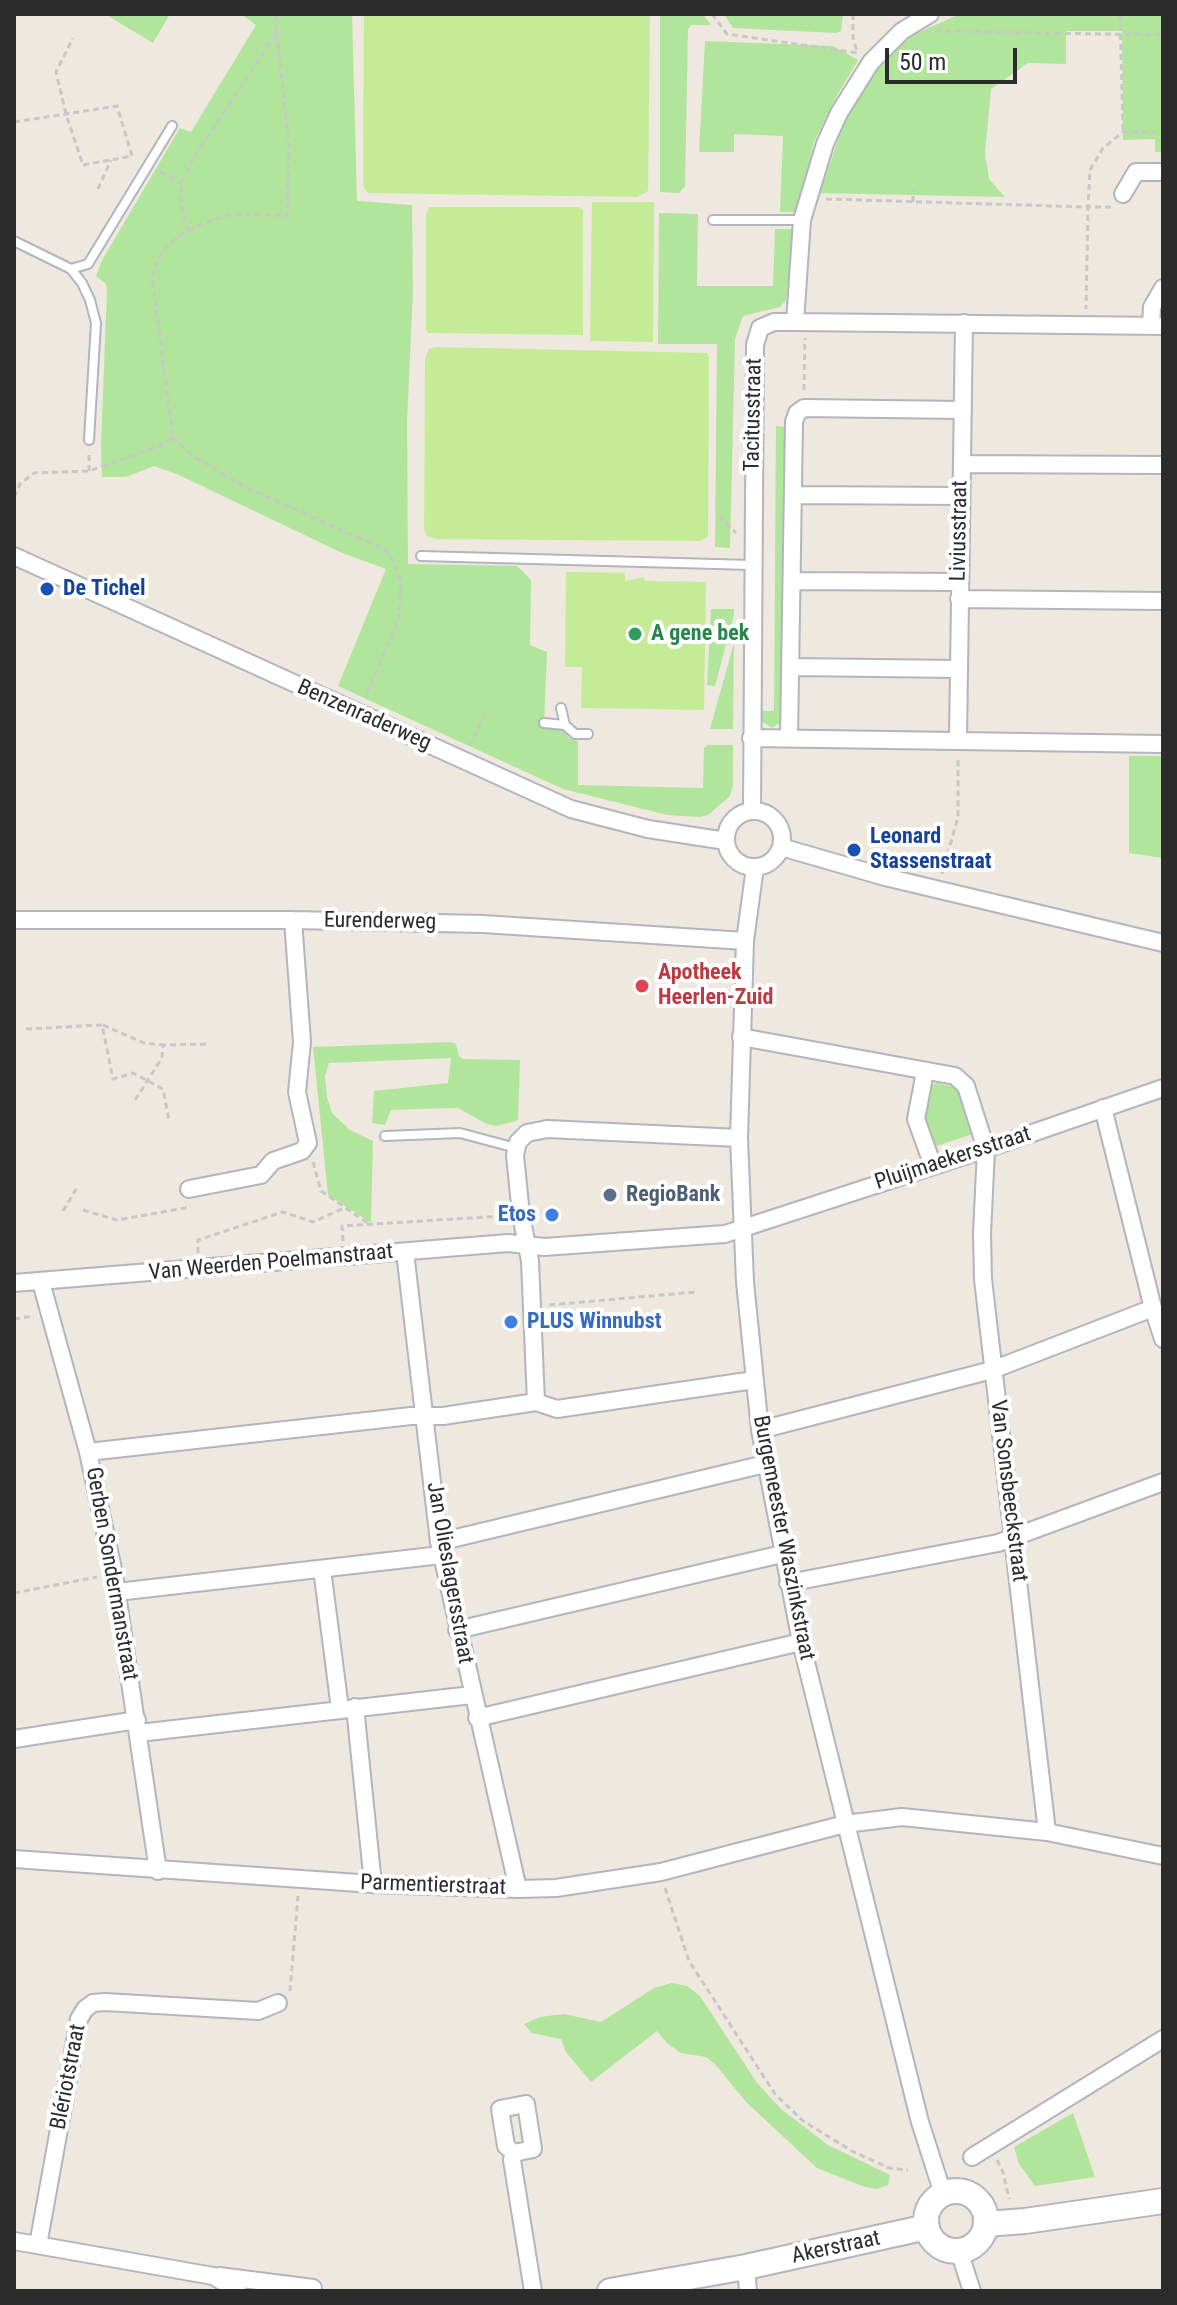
<!DOCTYPE html>
<meta charset="utf-8">
<style>
body{margin:0}
#map{position:relative;width:1177px;height:2305px;overflow:hidden;background:#eee8df;font-family:"Roboto Condensed",sans-serif}
canvas{display:block}
.frame{position:absolute;inset:0;border:16px solid #2c2c2c;pointer-events:none}
.scale{position:absolute;left:885px;top:48px;width:132px;height:36px;box-sizing:border-box;border:4px solid #2c2c2c;border-top:0;padding-left:10px;font-size:24px;line-height:28px;white-space:nowrap;color:#2c2c2c;-webkit-text-stroke:6px #fff;paint-order:stroke}
</style>
<div id="map">
<canvas width="1177" height="2305"></canvas>
<div class="frame"></div>
<div class="scale">50 m</div>
</div>
<script>
const ctx = document.querySelector('canvas').getContext('2d');
ctx.lineJoin = 'round';
function fill(path, color) { ctx.fillStyle = color; ctx.fill(path, 'evenodd'); }
const shape = rows => new Path2D(rows.map(r => 'M' + r).join(''));
function trace(path, color, width, dash) { ctx.strokeStyle = color; ctx.lineWidth = width; ctx.lineCap = dash ? 'butt' : 'round'; ctx.setLineDash(dash || []); ctx.stroke(path); }
function label(font, color, halo, rows, align = 'center') {
  ctx.font = font + ' "Roboto Condensed",sans-serif'; ctx.lineWidth = 8; ctx.setLineDash([]); ctx.textBaseline = 'middle'; ctx.strokeStyle = halo; ctx.fillStyle = color; for (const [text, x, y, turn = 0] of rows) {
    ctx.save(); ctx.translate(x, y); ctx.rotate((+turn || 0) * Math.PI / 180); ctx.textAlign = isNaN(turn) ? turn : align; if (halo) ctx.strokeText(text, 0, 0); ctx.fillText(text, 0, 0); ctx.restore();
  }
}
fill(shape([
 [105,14,170,14,153,43],
 [241,14,352,14,357,201,412,205,413,289,407,422,408,564,517,566,531,580,530,645,547,652,544,725,560,726,570,739,578,741,578,785,703,788,704,748,708,745,733,745,733,785,730,796,708,815,700,817,667,815,563,789,338,686,386,569,340,552,179,475,154,466,126,477,102,477,101,447,107,290,106,284,96,276,102,260,180,128,191,132,256,25],
 [660,14,703,14,711,25,691,25,688,29,685,186,679,193,660,192],
 [724,14,843,14,841,31,836,33,733,28],
 [960,14,1163,14,1163,152,1155,152,1155,139,1123,140,1122,31,1066,31,1066,64,1028,63,991,89,985,153,989,179,1005,197,820,193,841,131,862,86,885,57,915,34],
 [705,41,833,46,858,60,835,99,814,142,797,212,780,212,783,136,734,134,734,152,699,152],
 [659,213,698,214,697,286,773,286,775,229,794,229,786,300,780,307,743,316,735,339,730,548,715,547,717,344,658,344],
 [776,426,788,427,782,722,772,728,761,721,761,711,774,711],
 [711,609,734,609,734,614,715,686,707,685],
 [734,643,733,729,710,729],
 [1129,756,1163,756,1163,858,1129,853],
 [451,1042,456,1044,459,1056,463,1059,520,1060,518,1120,497,1126,487,1124,458,1108,419,1109,391,1110,385,1125,372,1123,374,1091,448,1083,451,1058,329,1063,325,1076,327,1097,332,1113,350,1130,373,1141,371,1223,328,1195,313,1047],
 [937,1083,958,1088,973,1134,933,1147,924,1120,930,1086],
 [672,1983,687,1986,700,1996,757,2083,781,2109,828,2145,890,2175,888,2185,877,2189,865,2187,817,2168,746,2102,715,2064,706,2057,681,2053,667,2043,657,2031,591,2082,566,2052,561,2039,532,2033,524,2024,540,2017,564,2014,601,2022,654,1988],
 [1073,2113,1095,2177,1035,2186,1019,2164,1014,2147]
]), '#b1e59b');
fill(shape([
 [364,14,650,14,648,191,637,197,368,193,363,186],
 [592,202,654,202,653,342,590,341],
 [429,207,578,207,583,210,583,335,428,333,426,329,426,214],
 [435,347,707,353,709,357,708,537,699,541,435,539,427,536,424,530,425,359,429,349],
 [566,572,625,573,625,581,644,577,645,581,706,582,704,710,581,708,582,667,565,667]
]), '#c4ec96');
const lane = shape([
 [713,220,802,220],
 [14,241,71,269,82,283,90,300,96,323,89,440],
 [71,269,88,264,172,126],
 [421,556,752,565],
 [561,708,565,725,575,734,588,734],
 [544,723,565,725],
 [385,1136,460,1133,516,1148]
]);
const street = shape([
 [1123,194,1136,172,1163,172],
 [795,322,802,220,825,144,839,113,871,62,902,31,930,14],
 [1151,325,1152,307,1163,288],
 [962,464,1163,465],
 [793,495,961,496],
 [14,556,571,809,648,829,726,841],
 [792,581,959,582],
 [959,599,1163,601],
 [791,667,958,669],
 [751,738,1163,744],
 [789,738,794,422,797,413,804,408,963,410],
 [958,739,964,323],
 '726 839a28 28 0 1 1 56 0a28 28 0 1 1-56 0Z',
 [752,811,755,345,760,328,774,322,795,322,1163,326],
 [781,847,885,877,1163,943],
 [755,867,745,941,739,1138,745,1282,760,1430,801,1642,920,2122,943,2194],
 [14,920,293,920,483,924,745,941],
 [741,1037,955,1076,966,1086,986,1149,982,1234,983,1279,1047,1832],
 [925,1072,916,1119,933,1166],
 [1103,1108,1153,1308,1163,1339],
 [189,1189,261,1175,273,1161,302,1151,308,1143,297,1092,302,1042,293,920],
 [405,1252,439,1542,518,1889],
 [41,1282,88,1452,114,1574,158,1871],
 [14,1283,508,1243,544,1247,725,1234,986,1149,1163,1088],
 [536,1402,530,1261,521,1215,515,1155,518,1142,527,1133,547,1129,739,1138],
 [760,1430,992,1370,1153,1308],
 [88,1452,411,1416,443,1416,536,1402,557,1409,754,1380],
 [439,1542,765,1464],
 [322,1569,340,1709],
 [788,1583,998,1543,1163,1482],
 [117,1592,441,1555],
 [457,1630,782,1554],
 [355,1707,373,1884],
 [477,1718,801,1642],
 [139,1733,472,1695],
 [14,1739,137,1720],
 [14,1859,373,1884,518,1889,556,1888,661,1872,845,1824,902,1817,1047,1832,1163,1856],
 [526,2104,533,2149,514,2153,506,2146,500,2109,526,2104],
 [514,2153,512,2160,533,2291],
 [972,2157,1163,2039],
 [14,2241,213,2276,238,2291],
 [38,2245,79,2019,85,2009,93,2003,105,2002,258,2011,278,2003],
 [959,2251,972,2291],
 [746,2267,748,2291],
 [219,2276,313,2288]
]);
const secondary = shape([
 '926 2221a30 30 0 1 1 60 0a30 30 0 1 1-60 0Z',
 [986,2224,1025,2221,1163,2201],
 [610,2291,746,2267,927,2227]
]);
trace(lane, '#b2b4c0', 12);
trace(street, '#b2b4c0', 20);
trace(secondary, '#b2b4c0', 28);
trace(shape([
 [712,14,727,34,858,53],
 [853,14,853,37,857,52],
 [1120,14,1123,130],
 [935,31,1163,35],
 [14,122,66,114,117,106,132,156,83,165,66,114,56,72,73,38],
 [160,172,181,183],
 [98,189,111,160],
 [826,199,1088,207,1086,309],
 [913,202,913,190],
 [1111,207,1088,207,1090,170,1103,148,1123,132,1155,132],
 [188,231,204,223,230,215,247,214,287,216,289,146,277,32],
 [804,390,805,338],
 [173,437,193,456,245,487,384,549,392,559,401,581,399,619,365,697],
 [89,471,89,451],
 [14,497,20,484,34,473,89,471,157,447,173,437,152,277,158,259,168,244,188,231,181,204,181,183,195,155,277,32,275,14],
 [719,516,736,533],
 [470,746,484,714],
 [942,874,958,817,958,759],
 [103,1025,144,1043,163,1045],
 [26,1029,102,1025,113,1079,133,1073,163,1089,169,1120],
 [135,1100,162,1058,163,1045,208,1044],
 [313,1162,321,1191,369,1224],
 [83,1210,117,1220,191,1207],
 [63,1211,78,1186],
 [343,1241,342,1226,503,1216],
 [198,1253,198,1240,283,1212,313,1222,344,1208],
 [549,1305,696,1292],
 [14,1319,34,1316],
 [14,1593,97,1577],
 [665,1888,689,1961,775,2094,803,2121,852,2151,889,2168,908,2170],
 [290,1991,298,1896],
 [997,2160,1003,2172,1009,2199]
]), '#c8c8c8', 3, [6, 4]);
trace(lane, '#fff', 8);
trace(street, '#fff', 16);
trace(secondary, '#fff', 24);
for (const [x, y, r, color] of [
 [47,589,8,"#1a4fb4"],
 [635,634,8,"#2e9e5b"],
 [854,850,8,"#1a4fb4"],
 [642,986,8,"#e0444e"],
 [610,1195,8,"#5c6f8a"],
 [552,1215,8,"#3f7fe0"],
 [511,1322,8,"#3f7fe0"]
]) { const dot = new Path2D(); dot.arc(x, y, r, 0, 2 * Math.PI); ctx.fillStyle = color; ctx.fill(dot); trace(dot, '#fff', 3); }
label('22px', '#2c2c2c', '#fff', [
 ["Tacitusstraat",754,415,-89],
 ["Liviusstraat",960,531,-89],
 ["Benzenraderweg",364,716,24],
 ["Eurenderweg",380,922,1],
 ["Pluijmaekersstraat",953,1159,-18],
 ["Van Weerden Poelmanstraat",271,1263,-5],
 ["Van Sonsbeeckstraat",1008,1491,83],
 ["Burgemeester Waszinkstraat",783,1538,79],
 ["Jan Olieslagersstraat",449,1573,80],
 ["Gerben Sondermanstraat",111,1574,80],
 ["Parmentierstraat",433,1886,2],
 ["Blériotstraat",69,2077,-79],
 ["Akerstraat",836,2248,-12]
]);
label('bold 22px', '#164399', '#fff', [
 ["De Tichel",63,589],
 ["Leonard",870,837],
 ["Stassenstraat",870,862]
], 'left');
label('bold 22px', '#27864d', '#fff', [
 ["A gene bek",651,634]
], 'left');
label('bold 22px', '#be3a42', '#fff', [
 ["Apotheek",658,973],
 ["Heerlen-Zuid",658,998]
], 'left');
label('bold 22px', '#4e5e75', '#fff', [
 ["RegioBank",626,1195]
], 'left');
label('bold 22px', '#366cbe', '#fff', [
 ["Etos",536,1215],
 ["PLUS Winnubst",527,1322,"left"]
], 'right');
</script>
